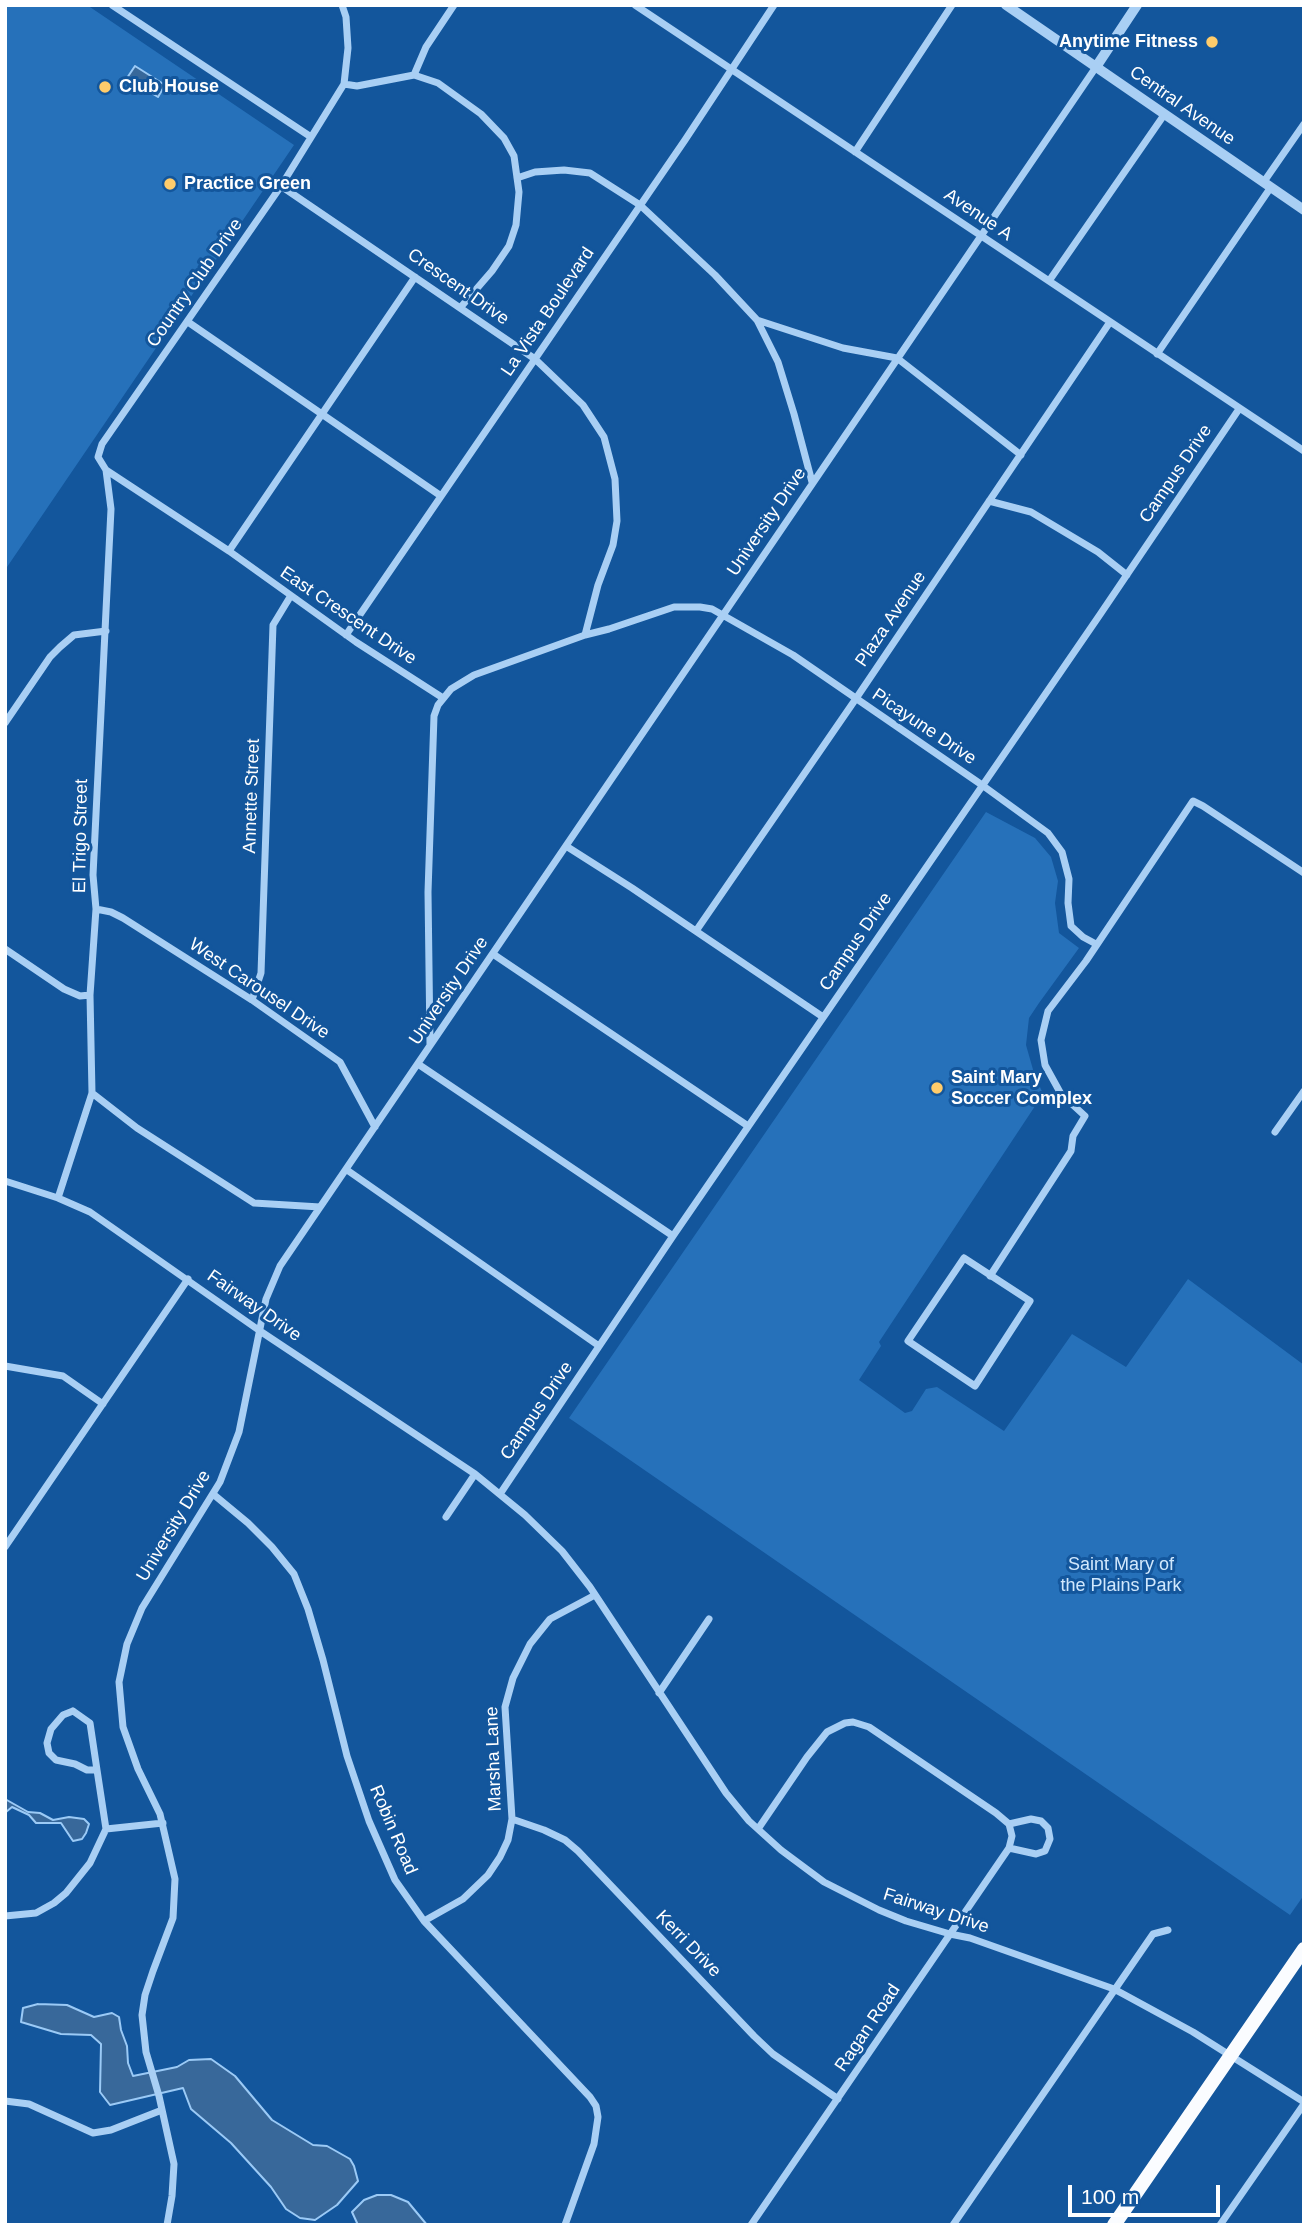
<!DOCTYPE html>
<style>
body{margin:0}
#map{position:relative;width:1309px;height:2230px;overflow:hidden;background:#13569c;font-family:Arial,sans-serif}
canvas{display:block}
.frame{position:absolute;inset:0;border:7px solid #fff;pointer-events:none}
.scale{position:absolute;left:1068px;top:2185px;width:152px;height:32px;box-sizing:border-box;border:4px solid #fff;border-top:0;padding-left:9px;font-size:21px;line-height:24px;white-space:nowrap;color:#fff;-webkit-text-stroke:5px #13569c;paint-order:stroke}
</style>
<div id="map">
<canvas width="1309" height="2230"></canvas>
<div class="frame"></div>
<div class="scale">100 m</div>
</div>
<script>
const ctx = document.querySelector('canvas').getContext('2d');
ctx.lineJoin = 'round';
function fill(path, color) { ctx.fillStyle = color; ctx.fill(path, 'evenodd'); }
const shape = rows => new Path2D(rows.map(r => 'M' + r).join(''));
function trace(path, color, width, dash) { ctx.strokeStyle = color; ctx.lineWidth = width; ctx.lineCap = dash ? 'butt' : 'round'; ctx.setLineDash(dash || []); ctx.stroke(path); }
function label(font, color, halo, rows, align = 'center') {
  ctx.font = font + ' Arial,sans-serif'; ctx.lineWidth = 6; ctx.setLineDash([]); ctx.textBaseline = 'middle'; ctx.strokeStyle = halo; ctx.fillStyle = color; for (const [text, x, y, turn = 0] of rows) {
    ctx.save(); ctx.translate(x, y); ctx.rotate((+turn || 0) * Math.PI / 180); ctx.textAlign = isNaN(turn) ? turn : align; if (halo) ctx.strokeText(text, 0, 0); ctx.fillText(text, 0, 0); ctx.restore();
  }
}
fill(shape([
 [5,5,87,5,294,145,5,570],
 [986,812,1035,838,1051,857,1058,881,1055,903,1059,933,1079,948,1039,1003,1029,1018,1026,1045,1034,1073,1043,1094,879,1342,881,1346,859,1380,905,1413,912,1411,926,1389,937,1387,1004,1431,1072,1334,1126,1367,1188,1279,1304,1365,1304,1895,1290,1915,569,1418]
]), '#2671ba');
const water = shape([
 [135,66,165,85,158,97,127,78,135,66],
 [5,1799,28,1812,40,1813,53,1820,69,1817,84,1819,89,1824,86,1833,82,1839,73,1841,61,1823,36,1823,29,1815,12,1807,6,1812,5,1799],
 [38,2004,67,2005,94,2017,112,2013,119,2017,121,2030,127,2046,128,2063,133,2076,177,2067,189,2060,211,2059,235,2076,272,2120,313,2145,327,2146,350,2159,354,2166,358,2181,337,2205,315,2220,300,2218,286,2209,271,2187,231,2143,191,2109,183,2088,110,2105,100,2092,101,2044,91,2035,61,2034,21,2022,23,2008,38,2004],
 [377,2195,391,2195,408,2202,427,2225,358,2225,352,2212,364,2200,377,2195]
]);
fill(water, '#38689a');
trace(water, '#9bcaf6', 2);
trace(shape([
 [112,5,311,137],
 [342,5,346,17,348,48,344,84,281,186,102,444,98,457,106,470,229,551,356,642,443,698],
 [635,5,1304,451],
 [414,75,438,83,481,114,504,138,514,156,519,192,516,225,509,246,492,271,460,308],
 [414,75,426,47,454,5],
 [344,84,357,86,414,75],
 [855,152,952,5],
 [517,178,535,172,564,170,590,173,640,205,715,275,757,320,778,362,794,414,812,482],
 [1263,183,1304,124],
 [281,186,535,359,583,405,604,437,615,479,617,521,613,545,598,585,585,635],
 [1049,281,1164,115],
 [757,320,843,348,897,358,1021,455],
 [188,322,441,496],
 [1157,354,1271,187],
 [989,501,1031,512,1098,552,1127,575],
 [229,551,415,277],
 [346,635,685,140,774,5],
 [5,723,50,657,60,647,74,635,106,631],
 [566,846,632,888,823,1017],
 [96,909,111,912,123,918,252,1000,340,1062,375,1127],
 [696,931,855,700,1110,322],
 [5,949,64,989,80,996,90,995],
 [493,954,748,1126],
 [252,1000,261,973,273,625,290,597],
 [430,1044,428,892,434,716,438,705,451,689,474,675,585,635,609,629,674,607,700,607,712,609,793,655,982,785,1048,833,1062,852,1069,879,1068,903,1071,926,1083,937,1096,944],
 [418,1064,673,1236],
 [92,1093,137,1128,254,1203,320,1207],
 [1275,1132,1304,1091],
 [347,1170,599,1346],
 [5,1181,58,1198,90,1212,260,1331,475,1474,525,1515,562,1551,590,1587,726,1793,749,1821,781,1850,824,1882,879,1910,906,1921,950,1934,970,1938,1114,1989,1193,2032,1304,2102],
 [58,1198,92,1093,90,995,96,909,93,875,111,509,106,470],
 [964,1258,1030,1301,975,1386,908,1341,964,1258],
 [990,1276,1071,1151,1073,1136,1085,1116,1061,1094,1045,1065,1041,1040,1048,1011,1086,961,1193,801,1203,806,1304,873],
 [5,1366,63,1376,103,1404],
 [213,1494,248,1523,272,1547,294,1574,308,1609,323,1660,347,1756,369,1821,395,1880,424,1921,590,2097,596,2106,598,2117,594,2144,565,2225],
 [500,1494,673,1236,1099,616,1239,409],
 [446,1517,475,1474],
 [5,1547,188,1279],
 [659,1693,709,1619],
 [73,1711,90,1723,97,1770,87,1770,75,1764,56,1760,49,1753,47,1743,51,1729,63,1715,73,1711],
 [512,1819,544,1830,565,1840,578,1851,754,2036,773,2054,838,2099],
 [106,1829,163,1823],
 [1009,1848,1036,1854,1045,1851,1050,1839,1048,1828,1041,1821,1031,1819,1009,1824],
 [5,1916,36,1913,54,1903,66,1893,90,1863,106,1829,97,1770],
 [424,1921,463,1899,488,1875,500,1857,508,1840,512,1819,505,1707,513,1678,530,1644,550,1619,595,1595],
 [5,2101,29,2104,93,2133,111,2130,162,2110],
 [167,2225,172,2196,174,2164,159,2096,146,2052,142,2015,145,1995,153,1971,173,1918,175,1879,160,1814,138,1769,123,1727,119,1682,127,1644,142,1608,220,1482,239,1432,266,1299,280,1266,1096,67],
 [751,2225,1009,1848,1012,1836,1009,1824,996,1813,869,1727,853,1722,845,1723,827,1732,807,1757,758,1829],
 [953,2225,1153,1934,1168,1930],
 [1220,2225,1304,2104]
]), '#a9cff4', 7);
trace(shape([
 [1006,5,1304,210],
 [1096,67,1137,5]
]), '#a9cff4', 10);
trace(shape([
 [1114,2225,1304,1949]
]), '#fafcff', 14);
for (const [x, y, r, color] of [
 [1212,42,7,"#ffcc6b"],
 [105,87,7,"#ffcc6b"],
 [170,184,7,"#ffcc6b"],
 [937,1088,7,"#ffcc6b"]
]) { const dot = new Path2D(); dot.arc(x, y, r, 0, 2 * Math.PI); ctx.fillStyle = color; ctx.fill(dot); trace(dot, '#13569c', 2.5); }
label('bold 18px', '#fff', '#13569c', [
 ["Anytime Fitness",1198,42,"right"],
 ["Club House",119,87],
 ["Practice Green",184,184],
 ["Saint Mary",951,1078],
 ["Soccer Complex",951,1099]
], 'left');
label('18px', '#fff', '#13569c', [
 ["Central Avenue",1182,106,35],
 ["Avenue A",978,215,34],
 ["Country Club Drive",195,283,-55],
 ["Crescent Drive",458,287,35],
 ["La Vista Boulevard",548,312,-56],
 ["Campus Drive",1176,474,-56],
 ["University Drive",767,522,-56],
 ["East Crescent Drive",348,616,34],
 ["Plaza Avenue",891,619,-56],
 ["Picayune Drive",924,727,34],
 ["Annette Street",252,796,-88],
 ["El Trigo Street",81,836,-89],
 ["Campus Drive",856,942,-56],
 ["West Carousel Drive",259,989,34],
 ["University Drive",449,991,-56],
 ["Fairway Drive",254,1306,35],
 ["Campus Drive",537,1411,-56],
 ["University Drive",174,1526,-59],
 ["Marsha Lane",494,1759,-92],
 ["Robin Road",393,1830,67],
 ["Fairway Drive",936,1911,18],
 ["Kerri Drive",688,1944,46],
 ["Ragan Road",868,2028,-56]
]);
label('18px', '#d1e8fd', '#13569c', [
 ["Saint Mary of",1121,1565],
 ["the Plains Park",1121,1586]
]);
</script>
